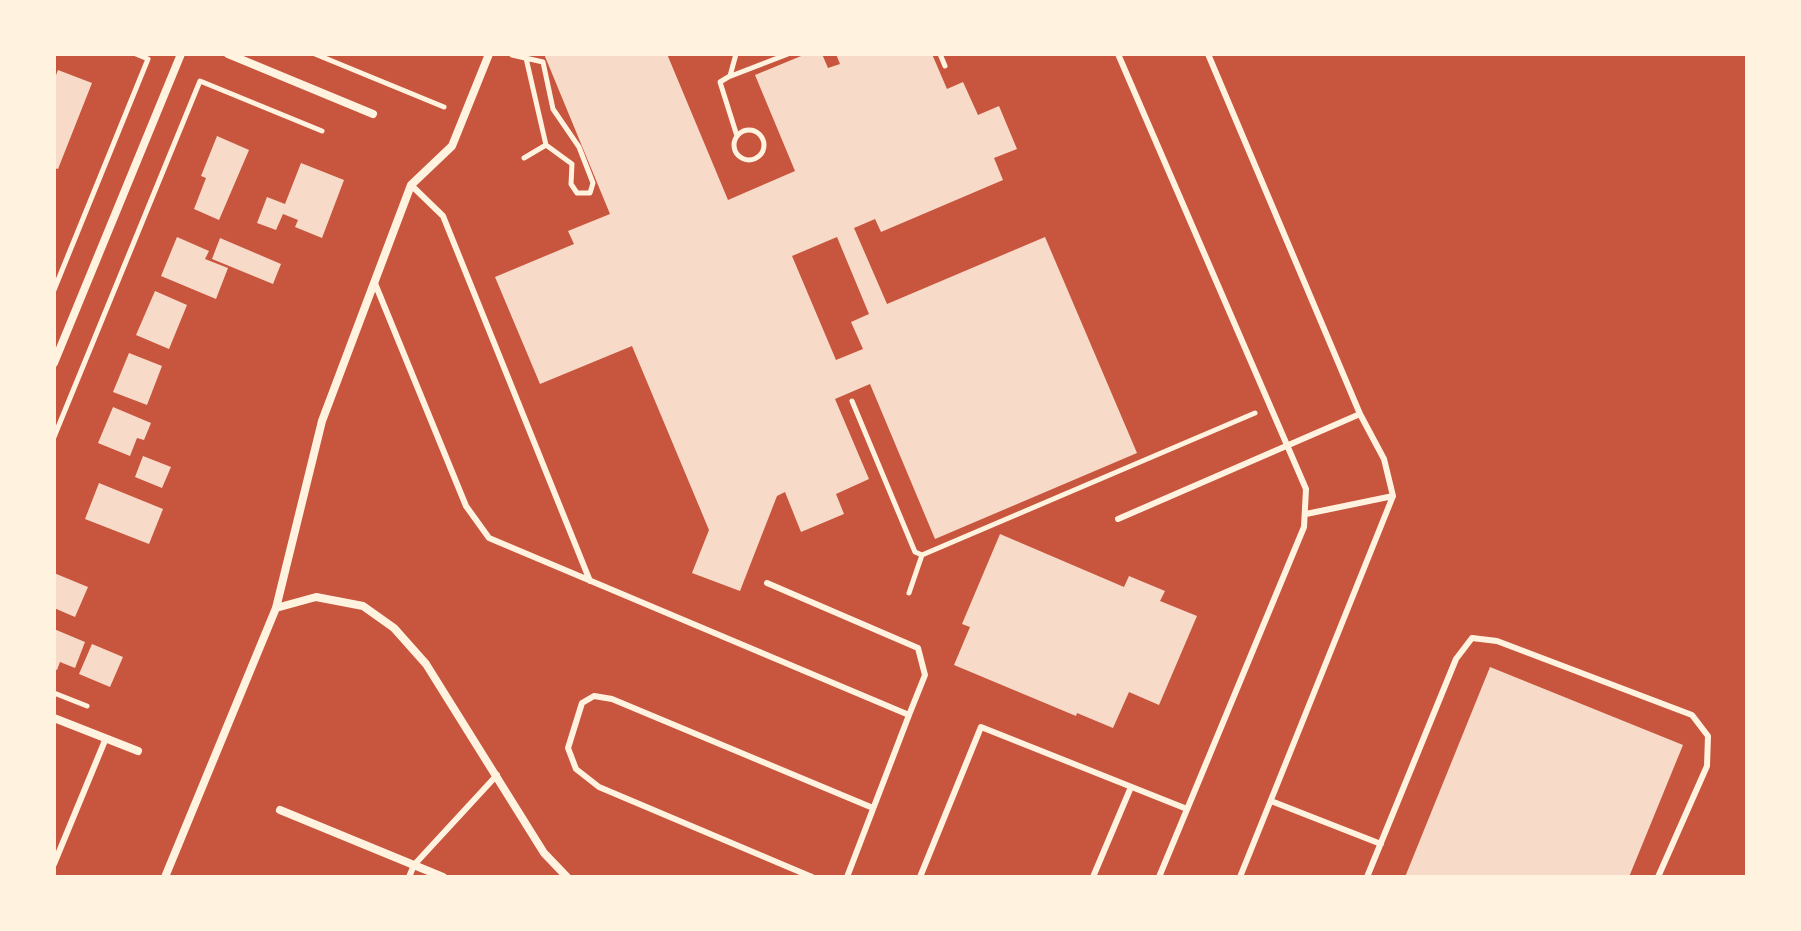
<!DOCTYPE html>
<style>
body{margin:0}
#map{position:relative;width:1801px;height:931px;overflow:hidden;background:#c8553d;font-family:"Asap Condensed",sans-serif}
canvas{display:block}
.frame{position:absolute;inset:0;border:56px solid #fff3e0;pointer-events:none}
</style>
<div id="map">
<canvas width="1801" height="931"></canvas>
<div class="frame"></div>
</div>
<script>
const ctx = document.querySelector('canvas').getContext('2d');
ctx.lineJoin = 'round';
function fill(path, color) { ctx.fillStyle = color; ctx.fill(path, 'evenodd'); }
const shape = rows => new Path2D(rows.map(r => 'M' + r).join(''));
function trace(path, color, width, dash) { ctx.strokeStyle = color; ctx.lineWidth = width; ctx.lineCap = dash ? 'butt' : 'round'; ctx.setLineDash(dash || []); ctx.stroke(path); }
fill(shape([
 [544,54,667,54,728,200,795,171,755,75,806,54,822,54,828,68,840,64,836,54,932,54,947,89,963,82,978,115,999,106,1017,149,994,158,1003,180,881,232,875,219,854,228,887,304,1045,237,1137,453,935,539,870,384,835,399,869,479,836,494,844,514,801,532,785,492,777,496,740,591,692,573,709,530,632,346,540,384,495,277,574,244,568,231,610,214],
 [837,237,869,314,851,322,863,349,836,360,792,256],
 [58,70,92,83,58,169,54,168,54,80],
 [217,136,249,150,219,220,194,209,206,178,201,176],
 [301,163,344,180,322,238,295,227,298,220,283,214,276,230,257,223,267,197,285,204],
 [177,237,209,251,205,259,228,268,216,299,161,276],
 [220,238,281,264,273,284,212,259],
 [155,291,187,305,169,349,136,335],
 [129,353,162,366,147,405,113,392],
 [113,407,151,423,144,440,137,438,130,456,98,443],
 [143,456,171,467,162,488,135,477],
 [99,483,163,509,149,544,85,519],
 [1000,534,1124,587,1129,576,1165,591,1160,601,1197,616,1159,705,1129,692,1113,728,1077,713,1076,716,954,665,970,627,962,624],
 [54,573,88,587,75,617,54,608],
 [54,629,85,642,75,668,60,662,57,670,54,669],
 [92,644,123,657,110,687,79,674],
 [1490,667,1683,745,1629,877,1405,877]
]), '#f7dbc8');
trace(shape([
 [315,54,444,107],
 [736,54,730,76,720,82,737,136],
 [940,54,945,66],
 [512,55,543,62,553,109,579,147,593,183,590,193,577,193,571,184,572,164,546,145,524,158],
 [526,58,546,145],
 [731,76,788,54],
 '734 145a15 15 0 1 1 30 0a15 15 0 1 1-30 0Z',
 [54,290,148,59,136,54],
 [852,401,915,552,922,555,1255,413],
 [54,437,200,81,322,131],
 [909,593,922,555],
 [54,693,87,706]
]), '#fff3e0', 5);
trace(shape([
 [1118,54,1306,489,1304,527,1159,877],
 [1208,54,1360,414,1384,459,1393,496,1240,877],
 [411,185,443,216,590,581],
 [374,281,466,506,489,538,909,715,847,877],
 [1306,514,1393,496],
 [1118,519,1360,414],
 [767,583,918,648,925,675,909,715],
 [1271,801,1381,844],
 [54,864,106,738],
 [409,877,414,865,497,775],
 [812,877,599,787,576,769,568,748,582,703,594,696,612,699,873,808],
 [920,877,981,727,1187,809],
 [1093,877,1131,787],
 [1367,877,1456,659,1472,638,1497,641,1692,715,1708,736,1707,766,1658,877]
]), '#fff3e0', 6);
trace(shape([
 [228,54,373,114],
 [54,363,181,54],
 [276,608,316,597,363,606,394,628,426,664,544,853,567,877],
 [54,718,138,751],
 [280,810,443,877],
 [165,877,276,608,322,421,411,185,452,146,489,54]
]), '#fff3e0', 8);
</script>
